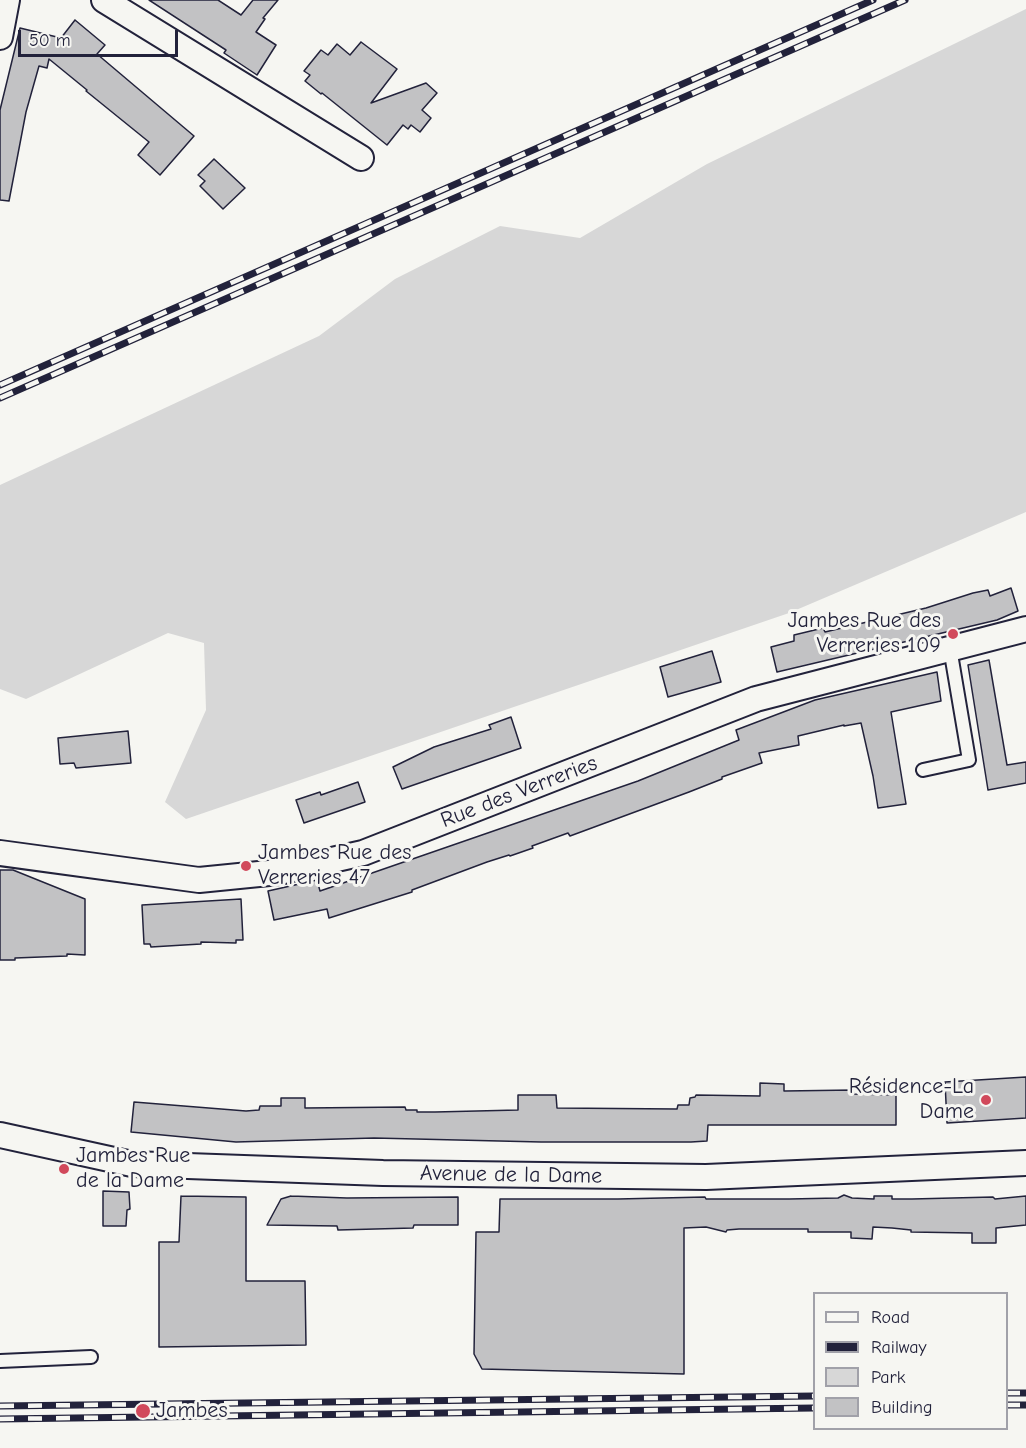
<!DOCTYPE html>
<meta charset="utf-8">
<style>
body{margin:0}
#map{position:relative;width:1026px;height:1448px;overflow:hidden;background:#f6f6f2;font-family:"Comic Neue",sans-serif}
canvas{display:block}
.legend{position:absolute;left:813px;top:1292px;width:195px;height:138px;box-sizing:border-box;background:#f6f6f2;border:2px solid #a1a1a9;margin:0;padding:8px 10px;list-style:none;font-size:18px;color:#22223b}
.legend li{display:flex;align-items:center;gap:12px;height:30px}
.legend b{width:30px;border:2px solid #a1a1a9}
.scale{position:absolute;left:18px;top:30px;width:160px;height:27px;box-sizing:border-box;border:3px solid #22223b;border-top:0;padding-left:8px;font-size:18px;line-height:21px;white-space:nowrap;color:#22223b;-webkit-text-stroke:4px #f6f6f2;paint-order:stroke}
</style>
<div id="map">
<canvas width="1026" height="1448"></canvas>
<ul class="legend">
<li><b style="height:8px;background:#f6f6f2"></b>Road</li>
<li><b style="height:8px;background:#22223b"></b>Railway</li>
<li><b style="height:16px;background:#d7d7d7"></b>Park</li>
<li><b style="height:16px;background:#c2c2c4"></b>Building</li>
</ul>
<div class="scale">50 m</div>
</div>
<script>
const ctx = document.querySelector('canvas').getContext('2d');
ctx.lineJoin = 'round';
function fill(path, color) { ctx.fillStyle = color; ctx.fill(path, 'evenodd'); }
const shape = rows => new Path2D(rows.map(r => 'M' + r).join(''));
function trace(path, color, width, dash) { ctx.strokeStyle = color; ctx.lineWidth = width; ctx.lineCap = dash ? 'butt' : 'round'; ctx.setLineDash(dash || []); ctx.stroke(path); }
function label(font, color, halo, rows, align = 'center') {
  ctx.font = font + ' "Comic Neue",sans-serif'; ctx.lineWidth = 6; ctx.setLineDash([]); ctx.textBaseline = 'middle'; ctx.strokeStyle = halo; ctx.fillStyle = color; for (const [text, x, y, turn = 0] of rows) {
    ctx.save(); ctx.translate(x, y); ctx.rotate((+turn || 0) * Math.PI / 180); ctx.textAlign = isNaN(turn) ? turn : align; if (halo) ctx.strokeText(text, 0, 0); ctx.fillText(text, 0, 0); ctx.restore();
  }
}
fill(shape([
 [1026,9,1026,512,789,613,186,819,165,802,206,710,204,643,168,633,26,699,0,689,0,485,319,336,395,279,500,226,580,238,707,164]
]), '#d7d7d7');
const building = shape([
 [149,0,218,0,241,15,253,0,278,0,263,18,265,19,256,32,276,45,257,75,224,53,226,50,149,0],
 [75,20,105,45,97,54,194,136,160,175,138,155,149,142,86,91,87,90,49,59,47,68,39,66,26,112,9,201,0,200,0,110,20,28,61,38,75,20],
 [361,42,397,69,371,103,426,83,437,93,422,110,431,118,420,132,411,125,408,129,403,125,387,145,322,93,321,94,305,81,310,75,304,71,321,50,328,55,337,44,350,55,361,42],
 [214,159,245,188,223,209,200,186,205,181,198,175,214,159],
 [1011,588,1018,611,997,620,777,672,771,647,794,641,794,635,823,628,825,632,926,608,973,593,988,590,990,596,1011,588],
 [712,651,721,682,668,697,660,667,712,651],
 [989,660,1007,765,1026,762,1026,783,988,790,968,665,989,660],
 [937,672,941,701,891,712,906,804,878,808,873,776,861,723,844,726,844,725,798,736,799,745,759,753,762,763,722,777,722,779,689,792,570,836,568,833,532,846,533,848,510,856,509,855,487,862,412,890,412,892,329,918,327,909,274,920,268,891,317,880,320,891,638,781,739,740,736,730,815,700,937,672],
 [511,717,521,748,402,789,393,767,434,747,491,729,489,725,511,717],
 [128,731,131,763,76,768,74,763,60,764,58,738,128,731],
 [358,782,365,802,304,823,296,800,320,792,321,795,358,782],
 [0,870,13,870,85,899,85,955,67,954,67,956,15,958,15,960,0,960,0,870],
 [241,899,243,940,236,940,236,943,201,942,201,944,184,945,151,947,150,944,144,944,142,905,241,899],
 [1026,1077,1026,1118,947,1123,945,1082,1026,1077],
 [760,1083,784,1084,784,1091,854,1090,854,1094,896,1095,896,1125,708,1125,707,1141,691,1142,541,1142,374,1138,236,1142,131,1132,134,1102,246,1111,259,1110,260,1106,281,1106,281,1098,305,1098,305,1108,405,1107,406,1110,417,1110,417,1112,435,1112,518,1110,518,1095,556,1095,557,1108,677,1109,678,1105,689,1105,690,1098,695,1097,696,1095,760,1096,760,1083],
 [103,1191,129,1192,130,1209,127,1210,126,1226,103,1226,103,1191],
 [844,1195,852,1198,874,1199,874,1196,892,1196,892,1199,912,1199,993,1197,995,1199,1026,1196,1026,1225,996,1228,996,1243,972,1243,972,1233,911,1232,911,1230,892,1228,873,1227,872,1239,851,1238,851,1232,808,1232,808,1229,739,1229,727,1230,726,1232,706,1227,684,1228,684,1374,482,1369,474,1354,476,1232,499,1232,500,1199,618,1199,705,1197,706,1199,789,1199,838,1198,844,1195],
 [181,1196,246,1197,246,1281,305,1281,306,1345,159,1347,159,1242,179,1242,181,1196],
 [291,1196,347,1198,458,1197,458,1225,414,1225,413,1228,338,1230,337,1226,267,1225,281,1199,291,1196]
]);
fill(building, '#c2c2c4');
trace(building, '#22223b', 1.5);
const lane = shape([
 [923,770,969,760,950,648],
 [0,1361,91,1357]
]);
const street = shape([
 [104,0,361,158],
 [0,37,7,0],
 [0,853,199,880,279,872,363,853,756,699,1026,629],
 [0,1135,132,1164,383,1173,706,1177,1026,1163]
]);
trace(lane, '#22223b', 16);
trace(street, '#22223b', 28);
trace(lane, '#f6f6f2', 12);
trace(street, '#f6f6f2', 24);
const rail = shape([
 [0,385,873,0],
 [0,398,905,0],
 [1006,1393,1026,1393],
 [1006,1405,1026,1405],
 [0,1406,814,1396],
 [0,1419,814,1408]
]);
trace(rail, '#22223b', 7);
trace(rail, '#f6f6f2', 4.5, [14]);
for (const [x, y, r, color] of [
 [953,634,6,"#d1495b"],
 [246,866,6,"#d1495b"],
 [986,1100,6,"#d1495b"],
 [64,1169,6,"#d1495b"],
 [143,1411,8,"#d1495b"]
]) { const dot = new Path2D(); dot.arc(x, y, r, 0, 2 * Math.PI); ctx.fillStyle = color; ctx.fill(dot); trace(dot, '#f6f6f2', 2); }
label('22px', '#22223b', '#f6f6f2', [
 ["Jambes Rue des",941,621,"right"],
 ["Verreries 109",941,646,"right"],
 ["Jambes Rue des",258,853],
 ["Verreries 47",258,878],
 ["Résidence-La",974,1087,"right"],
 ["Dame",974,1112,"right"],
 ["Jambes Rue",76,1156],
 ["de la Dame",76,1181],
 ["Jambes",156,1411]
], 'left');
label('22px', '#22223b', '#f6f6f2', [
 ["Rue des Verreries",519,792,-21],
 ["Avenue de la Dame",511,1175,1]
]);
</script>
